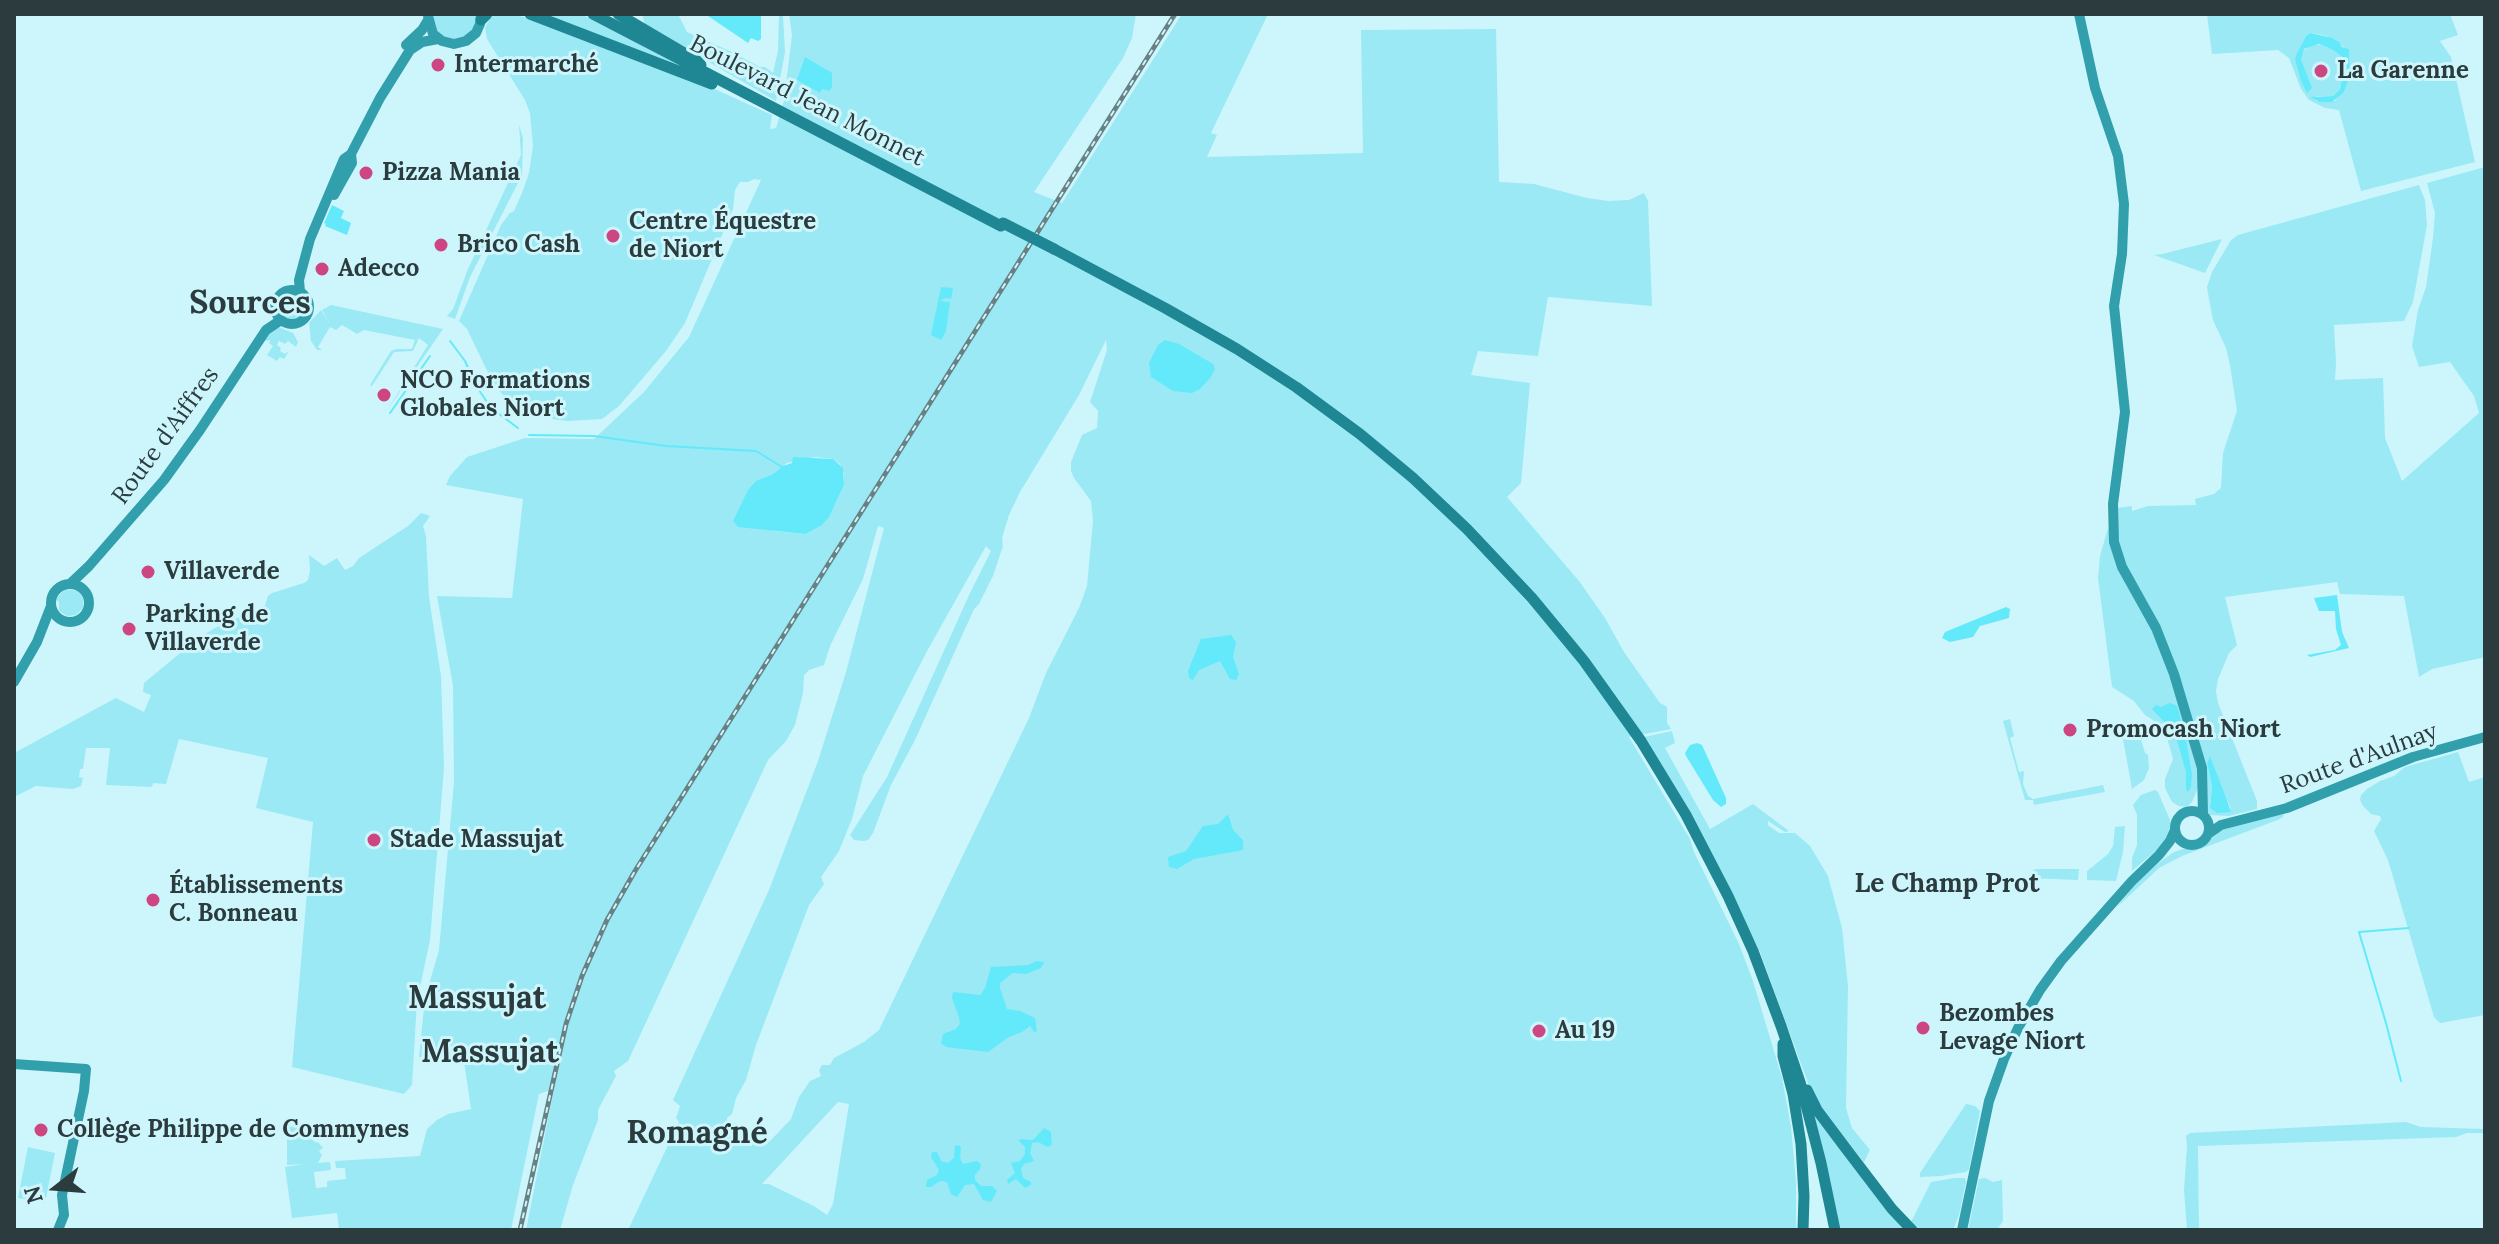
<!DOCTYPE html>
<meta charset="utf-8">
<style>
body{margin:0}
#map{position:relative;width:2499px;height:1244px;overflow:hidden;background:#ccf6fc;font-family:Lora,serif}
canvas{display:block}
.frame{position:absolute;inset:0;border:16px solid #2b3b3e;pointer-events:none}
.north{position:absolute;left:16px;top:1148px;width:80px;height:80px;-webkit-text-stroke:6px #ccf6fc;paint-order:stroke;rotate:253deg;font-size:22px;font-weight:700;line-height:32px;text-align:center;color:#2b3b3e}
.north::after{content:'';display:block;margin:auto;width:28px;height:36px;background:#2b3b3e;clip-path:polygon(50% 0,100% 100%,50% 72%,0 100%)}
</style>
<div id="map">
<canvas width="2499" height="1244"></canvas>
<div class="frame"></div>
<div class="north">N</div>
</div>
<script>
const ctx = document.querySelector('canvas').getContext('2d');
ctx.lineJoin = 'round';
function fill(path, color) { ctx.fillStyle = color; ctx.fill(path, 'evenodd'); }
const shape = rows => new Path2D(rows.map(r => 'M' + r).join(''));
function trace(path, color, width, dash) { ctx.strokeStyle = color; ctx.lineWidth = width; ctx.lineCap = dash ? 'butt' : 'round'; ctx.setLineDash(dash || []); ctx.stroke(path); }
function label(font, color, halo, rows, align = 'center') {
  ctx.font = font + ' Lora,serif'; ctx.lineWidth = 6; ctx.setLineDash([]); ctx.textBaseline = 'middle'; ctx.strokeStyle = halo; ctx.fillStyle = color; for (const [text, x, y, turn = 0] of rows) {
    ctx.save(); ctx.translate(x, y); ctx.rotate((+turn || 0) * Math.PI / 180); ctx.textAlign = isNaN(turn) ? turn : align; if (halo) ctx.strokeText(text, 0, 0); ctx.fillText(text, 0, 0); ctx.restore();
  }
}
fill(shape([
 [432,14,476,14,476,23,471,32,460,39,453,39,445,38,436,31],
 [495,14,513,14,549,25,686,76,772,115,770,129,776,128,784,101,792,35,789,14,1136,14,1132,38,1123,58,1034,192,1062,203,1182,14,1268,14,1211,133,1217,135,1207,157,1363,153,1361,30,1496,29,1499,182,1534,184,1587,198,1609,201,1629,200,1644,193,1648,201,1652,306,1548,297,1538,356,1478,351,1471,375,1530,383,1521,483,1507,497,1579,581,1605,618,1624,652,1660,703,1667,707,1667,723,1671,729,1629,737,1690,839,1694,852,1739,944,1753,981,1782,1078,1791,1127,1796,1182,1796,1230,628,1230,679,1122,676,1118,680,1106,673,1100,769,890,818,761,846,672,884,528,878,526,863,579,830,646,824,665,809,670,804,675,803,693,795,725,786,741,768,760,628,1061,614,1071,616,1076,598,1110,598,1120,573,1185,560,1230,526,1230,554,1089,539,1094,511,1230,339,1230,337,1213,292,1218,285,1167,304,1164,287,1165,287,1127,306,1126,314,1136,313,1141,319,1143,323,1148,319,1151,322,1155,318,1163,330,1162,331,1170,314,1172,316,1188,327,1187,327,1181,346,1179,345,1168,336,1168,335,1161,420,1156,427,1129,437,1120,448,1114,471,1109,463,1054,419,1057,425,998,439,950,454,782,453,686,437,596,512,598,523,499,446,485,450,476,467,457,525,438,594,439,644,392,689,337,761,180,754,179,748,182,740,182,735,190,733,209,685,323,666,351,619,406,602,419,568,421,536,417,518,407,504,396,493,383,467,329,459,321,501,225,510,213,514,211,522,193,529,173,533,146,530,113,525,100,487,39,485,28,489,20],
 [1106,340,1107,350,1090,402,1098,411,1097,428,1082,435,1071,462,1071,471,1074,478,1091,501,1093,521,1087,586,1079,608,1046,673,1029,718,879,1030,864,1042,834,1058,830,1065,822,1065,819,1070,821,1076,810,1081,799,1097,791,1119,771,1140,764,1144,756,1145,750,1139,750,1130,727,1120,727,1118,732,1114,736,1098,746,1080,756,1045,809,905,824,884,821,877,839,851,852,819,863,776,926,653,986,546,991,551,970,593,887,777,850,835,854,840,864,841,868,840,873,833,891,785,915,740,974,609,979,604,993,576,1003,546,1002,538,1009,515,1020,492,1079,395],
 [815,457,833,459,840,464,844,474,844,485,834,506,805,534,773,531,757,481,773,474,787,463],
 [838,1102,849,1104,833,1204,827,1215,814,1206,769,1184,762,1184],
 [543,14,581,14,686,68,679,67],
 [642,14,679,16,687,32,732,52,760,67,765,67,773,73,778,51,779,14,783,15,785,52,776,101,645,25],
 [2207,14,2450,14,2458,35,2440,41,2451,57,2475,162,2361,191,2339,110,2325,108,2309,100,2301,89,2289,58,2278,50,2212,54],
 [2313,33,2326,36,2349,50,2350,72,2335,101,2323,102,2315,100,2316,96,2333,96,2340,89,2345,65,2342,57,2333,50,2321,45,2313,45,2301,52,2301,59,2312,88,2297,53,2306,36],
 [519,125,523,138,522,175,470,277,455,319,447,316,453,309,468,269,521,155],
 [2485,167,2485,657,2432,669,2419,677,2404,596,2340,594,2337,582,2225,597,2237,645,2229,653,2218,679,2216,691,2218,703,2257,801,2257,809,2229,816,2209,815,2207,812,2207,779,2187,708,2127,570,2118,542,2117,508,2132,506,2132,511,2148,506,2196,505,2195,499,2214,494,2221,488,2223,453,2237,411,2230,365,2226,348,2213,320,2209,299,2207,287,2212,272,2231,240,2238,235,2419,185,2425,200,2427,225,2413,302,2404,321,2334,325,2336,363,2335,380,2383,378,2385,438,2402,481,2479,413,2474,396,2450,362,2419,367,2412,346,2418,310,2426,287,2433,238,2435,213,2427,183],
 [2210,757,2226,797,2231,809,2210,805,2212,786,2207,763],
 [2222,239,2205,273,2154,255,2162,254],
 '280 307a12 12 0 1 1 24 0a12 12 0 1 1-24 0Z',
 [331,305,443,329,386,412,428,345,419,338,413,351,394,352,372,386,370,385,391,351,397,349,412,349,415,340,364,330,357,334,342,325,336,330,330,327,318,347,322,350,317,350,311,341,309,323,321,310,330,325,322,310],
 [278,327,293,333,298,342,296,347,288,341,285,344,279,341,277,345,281,348,280,351,285,354,289,351,284,359,280,357,277,361,267,355,273,346,269,343,270,340,264,341,272,330],
 [421,513,430,516,423,526,426,536,429,597,441,676,444,768,430,940,417,1001,412,1085,404,1094,292,1067,313,822,256,808,268,758,179,739,166,784,154,783,151,787,106,785,110,748,86,748,83,769,80,769,79,777,83,778,81,786,73,789,36,786,14,797,14,753,116,698,144,712,151,695,143,692,144,683,197,639,215,628,244,615,246,621,263,612,268,596,272,593,304,583,308,580,310,571,309,555,324,566,337,558,345,570,353,566,359,558,408,526],
 [2108,528,2162,650,2198,766,2198,788,2192,802,2187,807,2179,806,2172,802,2165,788,2165,779,2173,759,2164,727,2145,715,2134,701,2112,687,2098,578,2100,556],
 [65,589,78,591,83,598,83,608,76,615,67,616,59,611,59,602,56,599],
 [2010,719,2014,736,2010,738,2019,772,2024,771,2023,784,2028,796,2033,799,2103,785,2105,792,2034,805,2033,800,2025,800,2003,721],
 [1672,731,1675,743,1665,748,1710,829,1753,804,1789,831,1785,832,1768,821,1768,825,1779,833,1795,833,1810,846,1828,876,1842,928,1848,986,1846,1108,1852,1128,1870,1150,1864,1162,1830,1122,1811,1091,1760,952,1716,863,1644,737],
 [2140,736,2145,753,2148,755,2149,768,2144,780,2132,789,2123,739],
 [2458,752,2469,782,2485,777,2485,1015,2440,1023,2434,1017,2388,860,2374,831,2381,819,2380,816,2371,814,2363,806,2360,800,2361,795,2367,789,2380,781,2394,776,2405,767],
 [2155,790,2158,792,2170,820,2171,829,2165,843,2132,871,2132,858,2137,845,2137,815,2133,805,2141,795],
 [2282,813,2284,816,2280,819,2182,856,2159,868,2116,908,2147,871,2174,852,2183,849,2195,849,2210,841,2213,835,2221,830],
 [2125,826,2123,852,2116,881,2087,880,2087,871,2108,854,2113,846,2115,827],
 [2036,869,2079,869,2078,880,2030,878,2032,871],
 [1966,1104,1975,1106,1980,1111,1969,1169,1966,1172,1941,1176,1920,1177,1920,1173],
 [1811,1106,1908,1230,1839,1230],
 [2406,1122,2421,1127,2485,1129,2485,1133,2467,1133,2456,1137,2198,1146,2199,1230,2187,1230,2184,1190,2187,1146,2186,1136,2190,1133],
 [28,1147,55,1153,45,1203,18,1198],
 [1955,1178,1965,1178,1966,1182,1959,1215,1953,1230,1916,1230,1911,1222,1931,1182],
 [1985,1178,1993,1182,2002,1180,2003,1221,1997,1230,1968,1230,1979,1179]
]), '#9be9f4');
fill(shape([
 [705,14,761,14,761,39,758,41,751,38,748,43],
 [2311,33,2332,38,2339,42,2342,47,2349,49,2350,72,2347,84,2343,93,2332,102,2320,102,2310,97,2333,96,2340,89,2345,65,2342,57,2333,50,2319,44,2304,49,2301,59,2312,88,2307,93,2301,81,2295,59,2297,53,2306,36],
 [805,57,832,73,832,87,829,91,822,89,820,93,797,80],
 [332,205,344,211,341,218,351,223,347,235,325,226,326,224,324,223],
 [941,287,953,288,951,299,945,298,940,301,950,302,946,331,941,340,931,335],
 [1165,340,1179,344,1213,364,1215,369,1211,377,1200,389,1192,393,1173,391,1151,377,1149,363,1158,345],
 [793,457,833,459,843,468,844,485,829,517,822,525,805,534,738,527,733,521,748,490,756,481,773,474,783,466,792,463],
 [2337,595,2342,632,2349,648,2310,657,2307,655,2335,650,2341,645,2336,629,2335,611,2319,611,2314,598],
 [2006,607,2010,609,2009,618,1980,626,1973,637,1950,642,1942,638,1945,632],
 [1231,635,1236,642,1233,657,1239,674,1236,680,1230,679,1220,661,1199,670,1193,680,1189,678,1188,671,1201,639],
 [2170,703,2177,706,2185,733,2192,775,2191,787,2188,792,2186,790,2186,772,2175,733,2152,709,2156,705,2161,707],
 [1697,743,1702,745,1726,798,1726,804,1721,807,1713,800,1686,756,1685,753,1690,745],
 [2210,756,2226,797,2231,812,2217,813,2210,808,2212,786,2207,763],
 [1228,814,1233,830,1243,840,1243,850,1194,859,1177,869,1169,867,1168,857,1186,851,1203,826,1218,824],
 [1036,961,1044,962,1041,968,1026,974,1013,973,1000,983,1000,988,1007,1009,1020,1011,1035,1018,1037,1031,1034,1032,1030,1026,1022,1032,1009,1037,988,1052,946,1047,941,1043,943,1034,956,1029,960,1024,959,1017,952,998,953,992,980,995,985,988,991,967,1029,965],
 [1044,1128,1051,1132,1052,1145,1048,1147,1038,1142,1032,1143,1030,1153,1034,1161,1024,1164,1021,1169,1023,1178,1031,1182,1031,1185,1025,1188,1016,1179,1008,1184,1007,1180,1015,1173,1011,1163,1020,1161,1025,1154,1025,1147,1019,1141,1020,1139,1033,1140],
 [959,1145,961,1148,960,1158,963,1164,977,1161,981,1164,980,1169,975,1175,975,1180,981,1186,992,1186,997,1191,991,1202,983,1200,974,1184,965,1185,957,1197,951,1194,947,1182,940,1181,931,1187,926,1187,927,1180,937,1175,939,1170,931,1157,932,1152,937,1152,941,1161,948,1163,954,1158,955,1146]
]), '#63e9fa');
trace(shape([
 [450,341,465,361,475,384,491,408,518,428],
 [390,413,430,356],
 [529,435,594,436,666,446,756,451,782,467],
 [2401,1081,2386,1023,2359,932,2409,928]
]), '#63e9fa', 2);
trace(shape([
 [2079,14,2095,88,2118,156,2124,204,2122,254,2114,306,2125,412,2113,504,2114,542,2122,567,2156,628,2174,674,2202,768,2203,815],
 [428,16,433,34,442,41,454,44,466,41,476,33,480,24,481,14],
 [406,45,422,30,428,20],
 [334,195,352,163,351,154],
 '275 307a17 17 0 1 1 34 0a17 17 0 1 1-34 0Z',
 [300,292,299,280,310,239,344,159,351,154,380,98,410,50,422,42,438,39],
 [70,584,89,566,164,480,200,430,266,330,281,320],
 '51 603a19 19 0 1 1 38 0a19 19 0 1 1-38 0Z',
 [14,682,37,642,51,606],
 '2175 828a17 17 0 1 1 34 0a17 17 0 1 1-34 0Z',
 [2208,834,2221,825,2287,808,2413,757,2485,737],
 [14,1064,86,1069,84,1091,62,1195,64,1215,58,1230],
 [1962,1230,1989,1101,2004,1059,2018,1028,2040,990,2061,961,2132,881,2159,855,2170,841,2175,830]
]), '#329fac', 10);
trace(shape([
 [530,14,712,84],
 [593,14,1001,226],
 [618,14,696,60,701,65],
 [481,20,487,14],
 [1054,249,1165,308,1237,349,1296,387,1360,434,1413,478,1467,529,1532,598,1584,661,1641,741,1686,815,1728,896,1753,951,1781,1026,1800,1082,1821,1163,1835,1230],
 [1783,1044,1783,1056,1793,1094,1801,1144,1804,1196,1803,1230],
 [1807,1090,1817,1110,1844,1146,1892,1209,1912,1230]
]), '#1e8793', 11);
const rail = shape([
 [520,1230,566,1024,582,976,607,920,635,871,1175,14]
]);
trace(rail, '#678185', 5);
trace(rail, '#ccf6fc', 2, [6]);
trace(shape([
 [1003,223,1054,249]
]), '#1e8793', 11);
for (const [x, y, r, color] of [
 [438,65,8,"#cd4581"],
 [2321,71,8,"#cd4581"],
 [366,173,8,"#cd4581"],
 [613,236,8,"#cd4581"],
 [441,245,8,"#cd4581"],
 [322,269,8,"#cd4581"],
 [384,395,8,"#cd4581"],
 [148,572,8,"#cd4581"],
 [129,629,8,"#cd4581"],
 [2070,730,8,"#cd4581"],
 [374,840,8,"#cd4581"],
 [153,900,8,"#cd4581"],
 [1923,1028,8,"#cd4581"],
 [1539,1031,8,"#cd4581"],
 [41,1130,8,"#cd4581"]
]) { const dot = new Path2D(); dot.arc(x, y, r, 0, 2 * Math.PI); ctx.fillStyle = color; ctx.fill(dot); trace(dot, '#ccf6fc', 3); }
label('bold 24px', '#2b3b3e', '#ccf6fc', [
 ["Intermarché",454,65],
 ["La Garenne",2337,71],
 ["Pizza Mania",382,173],
 ["Centre Équestre",629,222],
 ["de Niort",629,250],
 ["Brico Cash",457,245],
 ["Adecco",338,269],
 ["NCO Formations",400,381],
 ["Globales Niort",400,409],
 ["Villaverde",164,572],
 ["Parking de",145,615],
 ["Villaverde",145,643],
 ["Promocash Niort",2086,730],
 ["Stade Massujat",390,840],
 ["Établissements",169,886],
 ["C. Bonneau",169,914],
 ["Bezombes",1939,1014],
 ["Levage Niort",1939,1042],
 ["Au 19",1555,1031],
 ["Collège Philippe de Commynes",57,1130]
], 'left');
label('24px', '#2b3b3e', '#ccf6fc', [
 ["Boulevard Jean Monnet",807,101,27],
 ["Route d'Aiffres",166,436,-54],
 ["Route d'Aulnay",2359,759,-20]
]);
label('bold 26px', '#2b3b3e', '#ccf6fc', [
 ["Le Champ Prot",1947,885]
]);
label('bold 32px', '#2b3b3e', '#ccf6fc', [
 ["Sources",250,304],
 ["Massujat",477,999],
 ["Massujat",490,1053],
 ["Romagné",697,1134]
]);
</script>
